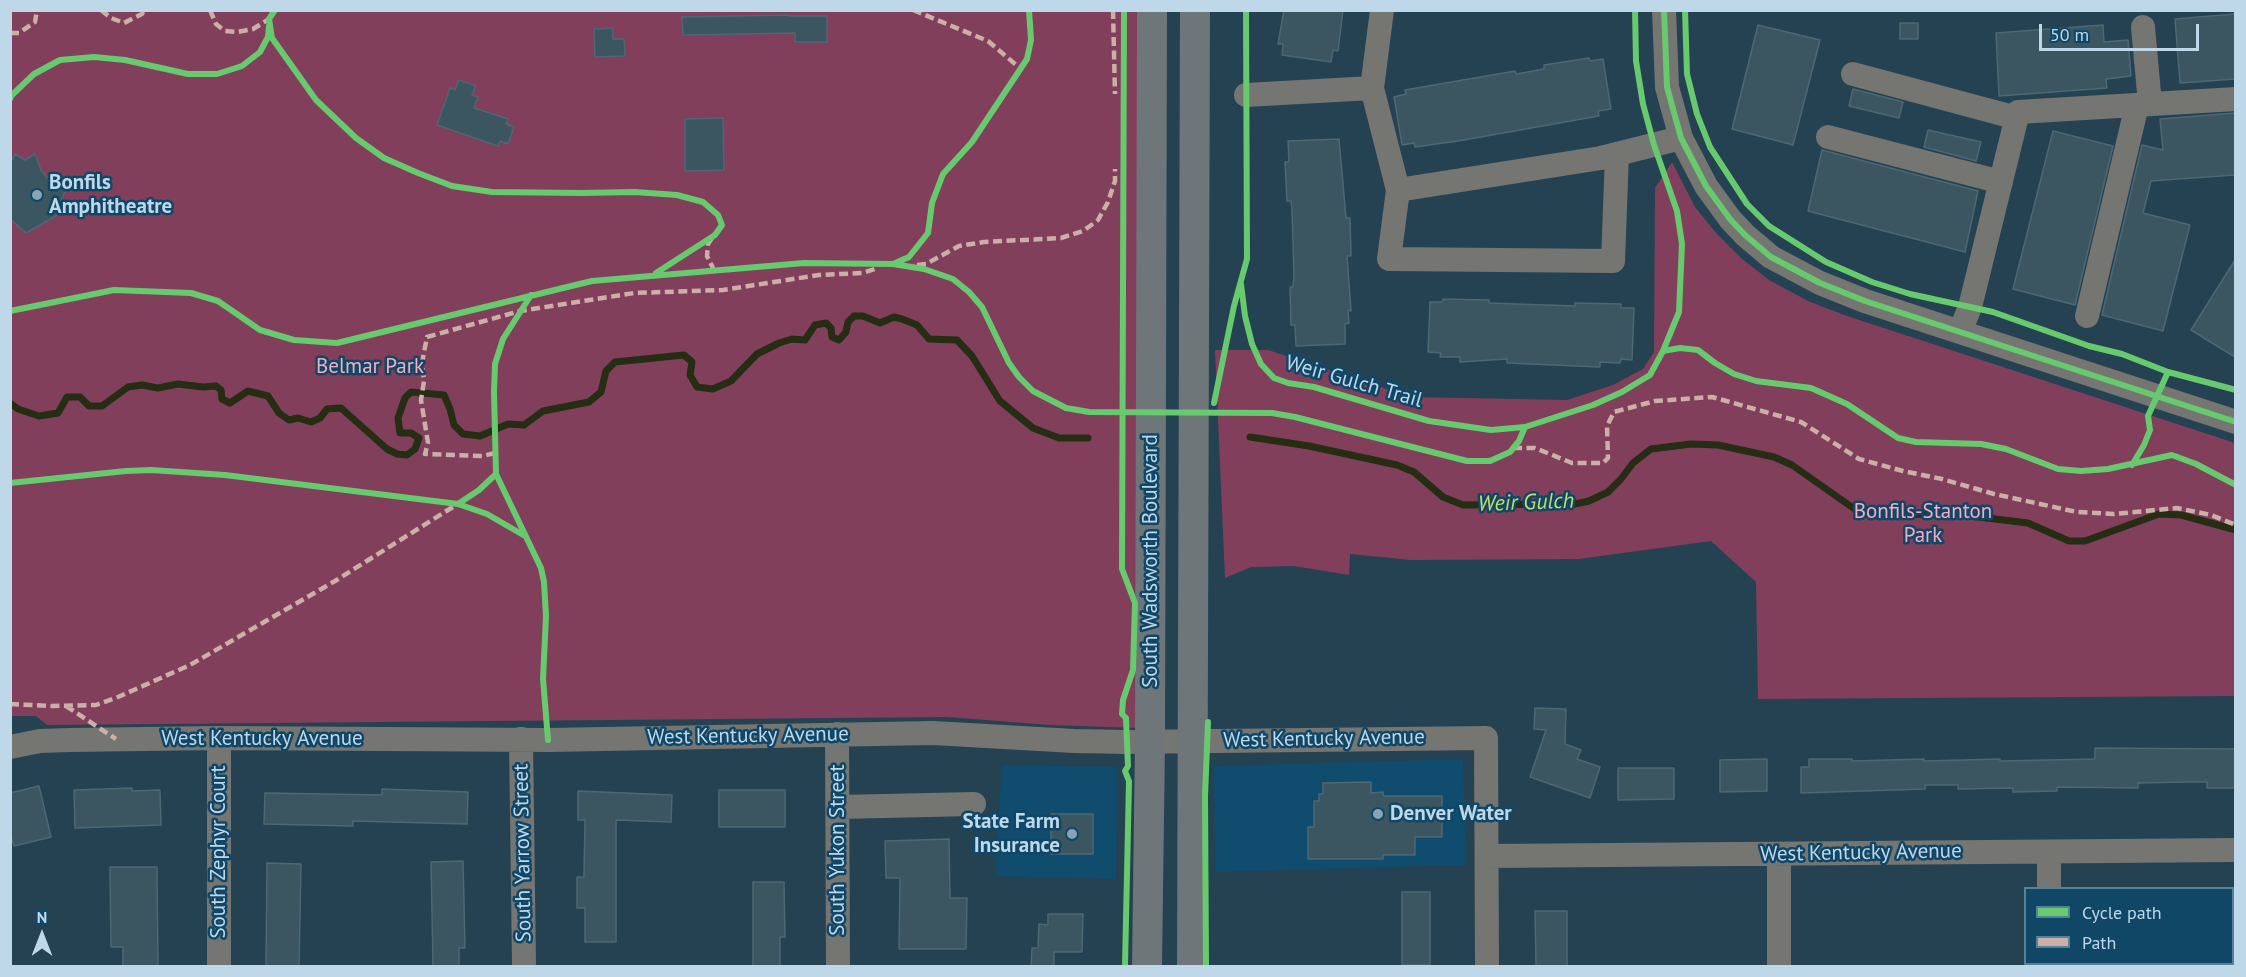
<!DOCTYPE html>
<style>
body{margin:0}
#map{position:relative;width:2246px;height:977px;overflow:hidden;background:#254252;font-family:"PT Sans",sans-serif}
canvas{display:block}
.frame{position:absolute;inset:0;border:12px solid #bed8ea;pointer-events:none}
.legend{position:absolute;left:2024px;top:887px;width:210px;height:78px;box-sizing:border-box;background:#114766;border:2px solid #56819b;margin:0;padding:8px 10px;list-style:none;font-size:18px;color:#bed8ea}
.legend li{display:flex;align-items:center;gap:12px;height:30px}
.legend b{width:30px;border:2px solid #56819b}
.north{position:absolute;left:12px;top:905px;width:60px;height:60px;-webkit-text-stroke:4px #114766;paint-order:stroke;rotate:0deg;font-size:16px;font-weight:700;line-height:24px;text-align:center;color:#bed8ea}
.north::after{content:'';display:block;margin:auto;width:21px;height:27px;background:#bed8ea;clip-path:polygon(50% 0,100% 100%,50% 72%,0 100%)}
.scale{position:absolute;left:2039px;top:24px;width:160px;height:27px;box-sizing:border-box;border:3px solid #bed8ea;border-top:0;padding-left:8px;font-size:18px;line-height:21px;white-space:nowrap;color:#bed8ea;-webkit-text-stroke:4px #114766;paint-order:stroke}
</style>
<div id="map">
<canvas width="2246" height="977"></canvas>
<div class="frame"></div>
<ul class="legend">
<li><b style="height:8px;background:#67ca6e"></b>Cycle path</li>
<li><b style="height:8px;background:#cab0a6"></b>Path</li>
</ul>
<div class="north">N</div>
<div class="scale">50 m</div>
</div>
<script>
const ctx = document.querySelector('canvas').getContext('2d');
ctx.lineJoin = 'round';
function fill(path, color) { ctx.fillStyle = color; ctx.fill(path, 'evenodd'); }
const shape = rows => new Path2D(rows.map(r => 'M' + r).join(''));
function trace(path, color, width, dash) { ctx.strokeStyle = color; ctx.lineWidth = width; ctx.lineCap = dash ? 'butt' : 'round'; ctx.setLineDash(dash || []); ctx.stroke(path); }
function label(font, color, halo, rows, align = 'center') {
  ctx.font = font + ' "PT Sans",sans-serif'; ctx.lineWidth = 5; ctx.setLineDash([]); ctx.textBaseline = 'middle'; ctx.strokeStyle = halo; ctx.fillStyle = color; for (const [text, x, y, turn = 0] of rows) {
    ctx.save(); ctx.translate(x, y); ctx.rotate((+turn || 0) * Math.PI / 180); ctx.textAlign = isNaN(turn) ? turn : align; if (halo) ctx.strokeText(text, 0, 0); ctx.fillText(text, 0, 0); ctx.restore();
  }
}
fill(shape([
 [1463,759,1466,865,1216,872,1213,766],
 [1002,765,1117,767,1116,879,995,876]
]), '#0f4c6d');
fill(shape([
 [10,11,1138,11,1138,728,1050,725,947,717,47,725,36,716,11,716],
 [1672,162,1695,207,1716,233,1741,258,1769,280,1808,301,1844,315,2235,443,2235,696,1758,699,1756,582,1711,541,1579,559,1411,560,1350,554,1349,575,1294,566,1251,567,1225,578,1215,350,1268,350,1411,397,1567,400,1613,385,1643,369,1654,352,1655,188]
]), '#823f5c');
trace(shape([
 [10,403,18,409,39,416,58,413,67,397,80,397,89,406,102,406,128,387,142,385,158,388,178,384,203,387,216,386,221,390,222,399,230,403,248,391,268,396,279,413,289,420,298,418,311,422,320,418,327,409,341,408,387,449,397,454,407,455,415,449,419,438,411,433,400,433,398,418,405,398,411,392,444,395,450,409,454,425,463,434,480,436,508,424,524,425,543,411,589,402,601,392,606,371,615,362,684,355,692,362,690,375,697,387,713,389,731,381,757,354,779,343,792,339,805,340,815,325,826,323,831,328,832,337,839,340,846,332,848,322,854,316,863,316,880,323,894,317,902,319,917,325,929,339,957,340,972,356,1000,401,1033,428,1059,438,1088,438],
 [1250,437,1309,446,1397,465,1414,472,1443,497,1463,505,1575,504,1589,501,1608,492,1621,479,1633,463,1651,449,1691,444,1718,445,1774,457,1792,465,1856,510,1879,516,1946,513,2028,523,2069,541,2085,541,2159,514,2181,515,2236,530]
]), '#252d13', 7);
const building = shape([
 [1284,10,1343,10,1338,51,1333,50,1331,62,1282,55,1283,44,1278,44,1284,10],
 [2235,14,2235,79,2180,83,2175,19,2235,14],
 [789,15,789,16,827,16,827,42,795,42,795,33,683,35,682,17,789,15],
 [1900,23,1918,23,1918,39,1900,39,1900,23],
 [1758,25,1820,40,1793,145,1732,129,1758,25],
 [2103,25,2104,42,2128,40,2131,76,2106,79,2107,88,1999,96,1996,33,2103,25],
 [613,28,613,39,624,39,625,56,595,57,594,29,613,28],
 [1589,58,1590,61,1603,59,1611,109,1598,111,1599,116,1458,141,1415,147,1414,143,1402,145,1394,97,1406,94,1405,90,1515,71,1516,74,1544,69,1544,65,1589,58],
 [459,80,476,86,472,95,478,97,474,108,508,119,506,124,514,127,508,144,500,141,498,146,437,125,450,88,455,90,459,80],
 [1853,89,1903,102,1899,118,1849,106,1853,89],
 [2235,113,2235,175,2151,181,2143,213,2190,225,2163,331,2102,315,2142,145,2163,150,2160,119,2235,113],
 [723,118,724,170,685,171,685,119,723,118],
 [1928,130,1981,142,1976,161,1924,147,1928,130],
 [2053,131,2113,146,2075,305,2013,289,2053,131],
 [1339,139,1346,218,1350,218,1351,256,1347,256,1351,311,1348,310,1349,323,1345,324,1345,344,1296,346,1295,325,1291,325,1290,287,1293,287,1294,277,1292,210,1291,201,1287,201,1285,162,1289,162,1288,141,1339,139],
 [1822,150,1978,191,1965,252,1808,211,1822,150],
 [15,154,25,160,35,154,41,170,52,184,66,189,61,201,66,210,26,233,10,219,10,164,15,154],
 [2235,260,2235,357,2191,330,2235,260],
 [1443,299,1489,300,1489,303,1575,306,1575,303,1621,304,1621,308,1634,308,1632,360,1621,359,1620,363,1600,362,1600,367,1507,363,1507,359,1460,362,1460,357,1440,357,1441,353,1428,352,1430,302,1442,302,1443,299],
 [1535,708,1566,709,1565,744,1581,750,1577,759,1600,767,1590,798,1530,777,1546,730,1534,729,1535,708],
 [2095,748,2235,749,2235,788,2207,788,2207,782,2186,782,2138,783,2138,788,2057,787,2057,791,2013,792,2013,788,1958,789,1958,785,1925,785,1925,789,1801,793,1801,767,1809,767,1809,759,1852,759,1852,761,1924,759,1924,761,2000,759,2000,761,2095,759,2095,748],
 [1767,759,1767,791,1720,792,1720,760,1767,759],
 [1618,768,1674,768,1674,799,1618,800,1618,768],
 [1371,782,1371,793,1383,792,1383,796,1442,796,1442,837,1415,837,1415,855,1383,855,1383,859,1308,859,1308,827,1314,827,1314,801,1319,801,1319,794,1323,794,1323,783,1371,782],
 [39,786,51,837,14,846,10,833,10,793,39,786],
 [132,788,132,791,160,790,161,825,75,828,74,790,132,788],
 [382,789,468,792,467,824,353,821,353,826,264,824,265,793,382,795,382,789],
 [719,790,785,790,785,827,719,827,719,790],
 [578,791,672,795,671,822,616,820,616,942,585,942,585,908,577,908,577,877,584,877,585,820,578,820,578,791],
 [1051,814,1093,814,1093,854,1051,854,1051,814],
 [949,839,950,898,967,898,966,949,899,949,900,878,886,878,885,841,949,839],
 [463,861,465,948,459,948,459,966,433,966,431,862,463,861],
 [267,863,301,864,299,966,266,966,267,863],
 [110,867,157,867,158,966,123,966,123,947,111,947,110,867],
 [753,882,784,882,785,937,780,937,780,966,753,966,753,882],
 [1402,892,1430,892,1430,965,1402,965,1402,892],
 [1535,911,1567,911,1567,966,1536,966,1535,911],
 [1048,914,1083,914,1082,952,1054,952,1054,966,1031,966,1032,948,1038,948,1039,924,1048,925,1048,914]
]);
fill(building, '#3b5661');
trace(building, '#4d6873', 1.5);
trace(shape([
 [1382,10,1372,88,1398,190,1601,158,1681,138],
 [1664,10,1667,87,1681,138,1706,186,1730,219,1745,235,1771,257,1820,283,1865,301,2236,422],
 [2143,27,2150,104],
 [1853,74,2017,118],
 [1246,95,1372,88],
 [1828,137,2001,182],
 [1398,190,1389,259,1613,261,1617,154],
 [2087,316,2137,105],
 [1960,332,1970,307,2018,112,2236,99],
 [837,734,838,966],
 [219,738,219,966],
 [521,739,524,966],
 [10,747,40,741,70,740,219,738,548,740,933,733,1074,741,1127,742,1486,738,1487,966],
 [838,807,974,804],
 [1779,854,1779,966],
 [1487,856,2236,850],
 [2049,888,2049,852],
 [2049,966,2049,964]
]), '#757572', 24);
trace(shape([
 [1147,966,1150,742,1152,10],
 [1192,966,1195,10]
]), '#6f7679', 30);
trace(shape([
 [101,10,111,18,124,23,142,14,144,10],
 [210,10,216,24,225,31,237,32,253,29,269,19],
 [913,10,988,41,1021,69],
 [1113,10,1115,94],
 [10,33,19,33,35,22,37,10],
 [712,238,708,244,707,256,714,270],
 [917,265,926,264,959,246,984,242,1061,238,1083,231,1098,220,1108,202,1115,181,1115,169],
 [1513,448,1535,448,1572,463,1603,463,1608,458,1607,426,1614,412,1655,401,1712,397,1801,422,1859,459,1903,471,1942,479,1994,494,2077,512,2114,514,2177,508,2211,515,2236,525],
 [495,453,483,456,425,454,428,443,421,400,424,381,422,363,427,337,520,311,634,293,723,290,819,275,862,273,875,269],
 [10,704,52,706,96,705,118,697,190,665,335,581,456,505],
 [66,706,116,739]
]), '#cab0a6', 4.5, [9, 4.5]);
trace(shape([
 [275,10,269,19,272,38,316,100,356,138,384,158,418,173,452,186,492,192,581,193,635,192,677,195,703,202,718,215,722,225,715,235,656,273],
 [1124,10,1122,569,1135,603,1133,670,1123,700,1122,714,1126,718,1128,766,1125,771,1129,781,1125,966],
 [1664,10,1667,87,1681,138,1706,186,1730,219,1745,235,1771,257,1820,283,1865,301,2236,422],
 [1685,10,1687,74,1697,114,1710,147,1747,204,1769,226,1826,262,1872,282,1910,294,1993,312,2089,346,2122,354,2168,372,2236,390],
 [10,99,12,95,34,74,60,60,94,57,125,60,188,74,217,74,242,66,260,52,268,37,269,26],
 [893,264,909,257,928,233,932,203,943,174,972,142,1027,59,1031,40,1029,10],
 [1241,284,1245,316,1252,344,1261,364,1274,378,1288,383,1314,387,1429,421,1491,430,1525,427,1593,405,1622,392,1650,375,1663,351,1679,312,1682,244,1677,211,1654,145,1643,104,1636,61,1635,10],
 [10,311,114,290,191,293,218,301,260,330,294,340,337,343,592,281,804,263,893,264,924,269,953,279,969,292,982,307,1009,363,1019,377,1033,391,1066,408,1089,412,1272,413,1295,417,1467,461,1490,461,1510,452,1519,441,1525,427],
 [1663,351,1680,348,1698,350,1715,363,1734,374,1756,381,1811,388,1847,404,1898,438,1916,442,1981,444,2006,449,2058,469,2081,471,2108,469,2172,455,2196,464,2236,485],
 [1214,403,1234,306,1247,259,1246,10],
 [2132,465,2144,445,2150,430,2148,416,2168,372],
 [496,474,541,568,544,582,546,616,543,679,548,740],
 [10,483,126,471,151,470,225,475,458,504,487,514,525,536],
 [458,504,479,490,496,474,494,392,495,364,503,339,531,295],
 [1206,966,1205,796,1208,722]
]), '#67ca6e', 6);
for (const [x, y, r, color] of [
 [37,195,6,"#88a4b5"],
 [1378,814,6,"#88a4b5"],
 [1072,834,6,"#88a4b5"]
]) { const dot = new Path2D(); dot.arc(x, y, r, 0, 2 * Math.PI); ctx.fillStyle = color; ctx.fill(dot); trace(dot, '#114766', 2); }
label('bold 21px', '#bed8ea', '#114766', [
 ["Bonfils",49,183],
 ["Amphitheatre",49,207],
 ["Denver Water",1390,814],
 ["State Farm",1060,822,"right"],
 ["Insurance",1060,846,"right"]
], 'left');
label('21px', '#f5acc2', '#114766', [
 ["Belmar Park",370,367],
 ["Bonfils-Stanton",1923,512],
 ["Park",1923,536]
]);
label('21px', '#bed8ea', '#114766', [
 ["Weir Gulch Trail",1354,382,16],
 ["South Wadsworth Boulevard",1151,561,-90],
 ["West Kentucky Avenue",748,736,-1],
 ["West Kentucky Avenue",262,739],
 ["West Kentucky Avenue",1324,739,-1],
 ["South Yukon Street",838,850,-90],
 ["South Zephyr Court",219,852,-90],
 ["South Yarrow Street",523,853,-91],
 ["West Kentucky Avenue",1861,853,-1]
]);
label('italic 22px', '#c4dd62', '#114766', [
 ["Weir Gulch",1526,503,-2]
]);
</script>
